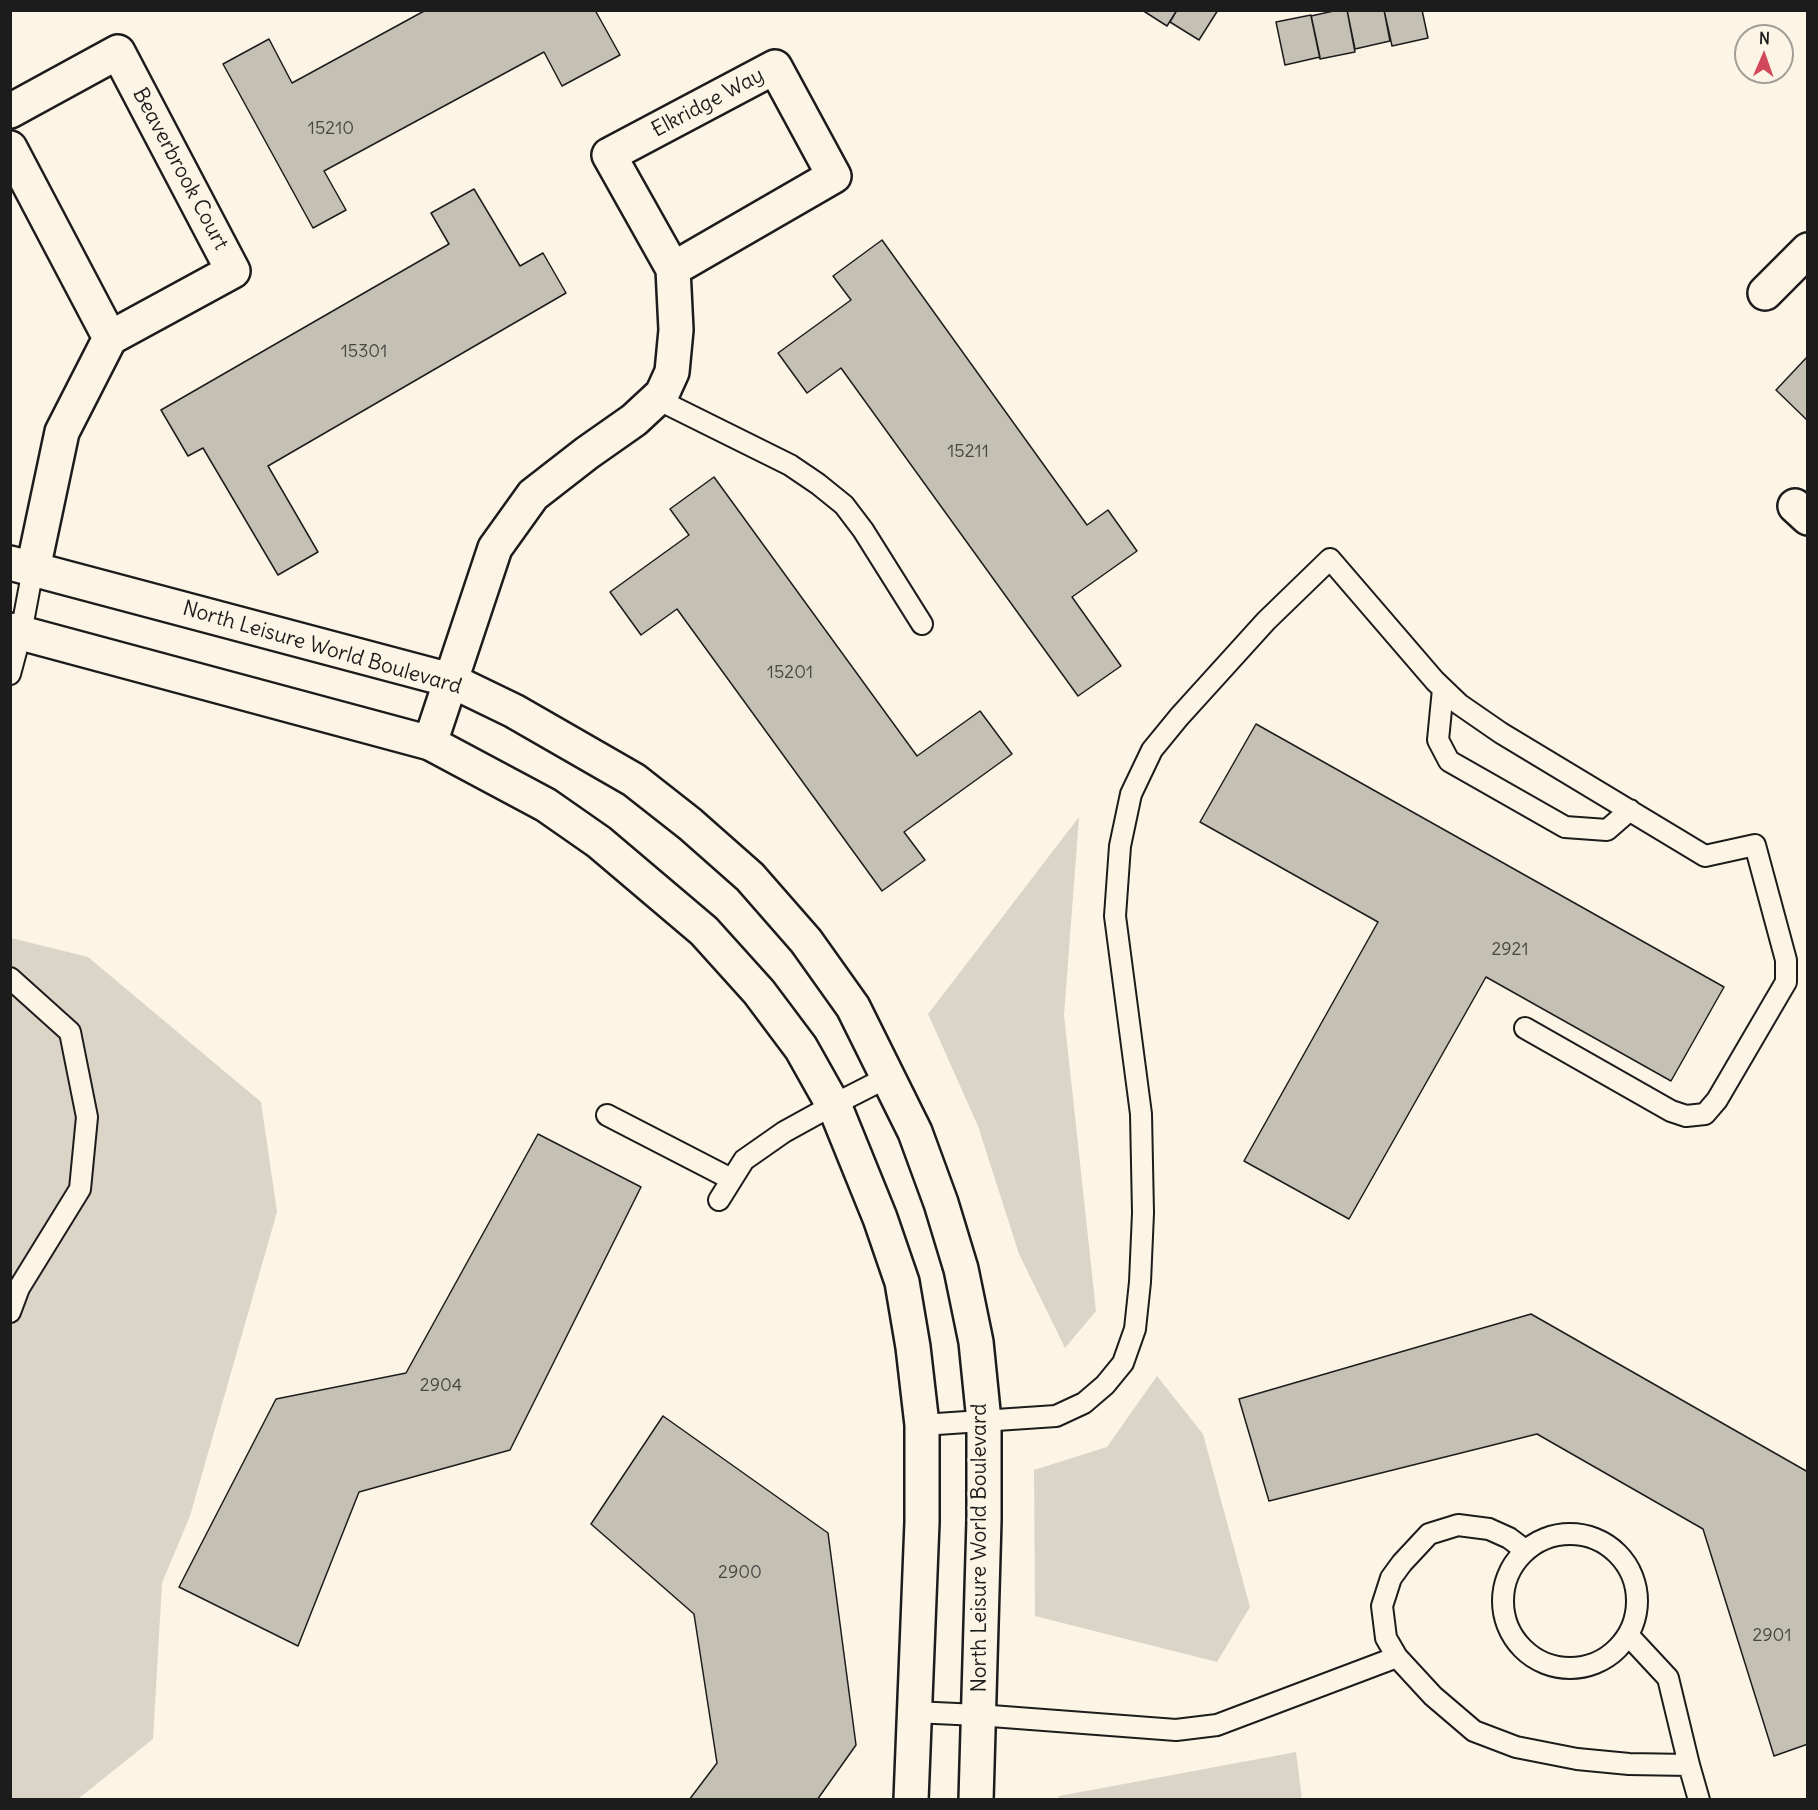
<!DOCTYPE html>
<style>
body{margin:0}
#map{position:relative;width:1818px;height:1810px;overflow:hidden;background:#fcf5e5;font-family:Delius,sans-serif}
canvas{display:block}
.frame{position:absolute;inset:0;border:12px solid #1c1c1c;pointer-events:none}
.north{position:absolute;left:1734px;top:24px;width:60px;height:60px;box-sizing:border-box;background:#fcf5e5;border:2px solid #a29e95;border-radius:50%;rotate:2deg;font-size:16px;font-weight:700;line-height:24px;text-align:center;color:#1c1c1c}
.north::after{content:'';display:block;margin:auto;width:21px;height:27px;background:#d1495b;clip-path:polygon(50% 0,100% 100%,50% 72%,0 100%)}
</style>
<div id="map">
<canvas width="1818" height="1810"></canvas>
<div class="frame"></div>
<div class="north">N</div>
</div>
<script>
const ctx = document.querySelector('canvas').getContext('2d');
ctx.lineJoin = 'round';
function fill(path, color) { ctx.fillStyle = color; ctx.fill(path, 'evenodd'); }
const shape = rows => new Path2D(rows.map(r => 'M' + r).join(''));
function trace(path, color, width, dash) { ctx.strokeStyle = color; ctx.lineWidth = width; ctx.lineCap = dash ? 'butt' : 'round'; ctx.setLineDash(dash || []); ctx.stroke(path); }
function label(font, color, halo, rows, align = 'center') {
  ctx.font = font + ' Delius,sans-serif'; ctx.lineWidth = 5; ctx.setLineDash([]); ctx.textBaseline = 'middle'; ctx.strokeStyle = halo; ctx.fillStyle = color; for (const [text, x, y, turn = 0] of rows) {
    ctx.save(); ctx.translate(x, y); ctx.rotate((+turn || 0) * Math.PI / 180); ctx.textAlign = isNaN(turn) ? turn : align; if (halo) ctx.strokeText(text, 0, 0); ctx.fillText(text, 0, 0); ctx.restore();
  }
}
fill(shape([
 [1079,817,1064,1015,1096,1311,1065,1348,1019,1254,978,1126,928,1014],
 [11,938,88,957,261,1102,277,1212,190,1516,162,1583,153,1739,78,1799,11,1800],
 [1157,1376,1203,1434,1250,1607,1217,1662,1035,1616,1034,1470,1107,1447],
 [1296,1752,1302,1799,1059,1799,1059,1796]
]), '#dbd5c8');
const building = shape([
 [426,10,595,10,620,55,562,86,544,52,324,171,346,210,313,228,223,64,269,39,292,83,426,10],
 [1142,10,1177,10,1167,26,1142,10],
 [1177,10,1218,10,1199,40,1170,22,1177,10],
 [1338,10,1347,10,1355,52,1320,59,1311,16,1338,10],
 [1347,10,1384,10,1390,41,1355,49,1347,10],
 [1384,10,1422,10,1428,38,1392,46,1384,10],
 [1311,15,1320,57,1285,65,1276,22,1311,15],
 [474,189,520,266,543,253,566,293,268,466,318,552,278,575,203,448,188,456,161,410,449,244,431,213,474,189],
 [882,240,1087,525,1108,510,1137,551,1072,597,1121,666,1078,696,841,368,807,393,778,353,851,300,833,276,882,240],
 [1808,356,1808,421,1776,390,1808,356],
 [714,477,917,756,980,711,1012,754,904,832,925,860,882,891,677,609,641,635,610,592,689,535,670,509,714,477],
 [1256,724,1724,987,1671,1081,1486,977,1349,1219,1244,1161,1378,922,1200,822,1256,724],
 [538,1134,641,1187,510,1450,359,1492,298,1646,179,1587,276,1399,406,1373,538,1134],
 [1531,1314,1808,1472,1808,1744,1774,1756,1703,1529,1537,1434,1269,1501,1239,1399,1531,1314],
 [663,1416,828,1533,856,1745,817,1800,689,1800,717,1763,694,1614,591,1524,663,1416]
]);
fill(building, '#c4c0b3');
trace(building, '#1c1c1c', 1.5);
const service = shape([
 [657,399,790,465,818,484,844,505,863,530,922,624],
 [10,674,21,633,33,569],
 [1443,689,1438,740,1449,761,1565,827,1607,830,1630,810],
 [10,978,70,1032,87,1117,80,1189,19,1288,10,1312],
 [607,1115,731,1179],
 [719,1200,744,1160,784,1132,833,1105,888,1077],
 [922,1425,1056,1416,1084,1403,1105,1385,1123,1363,1135,1329,1140,1282,1143,1213,1141,1114,1115,916,1120,846,1131,794,1152,750,1179,717,1266,621,1330,559,1435,681,1459,704,1501,733,1705,856,1755,845,1786,960,1786,982,1717,1100,1705,1114,1686,1116,1671,1111,1525,1028],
 '1503 1601a67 67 0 1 1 134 0a67 67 0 1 1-134 0Z',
 [1628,1635,1668,1678,1689,1765],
 [1397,1657,1386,1638,1382,1606,1391,1578,1402,1563,1429,1534,1458,1525,1489,1529,1509,1538,1525,1550],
 [914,1712,978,1715,1176,1730,1217,1725,1397,1657,1433,1696,1474,1731,1516,1747,1577,1759,1629,1764,1689,1765,1699,1800]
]);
const minor = shape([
 [10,111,118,52,233,271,110,338],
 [10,148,110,338,62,432,33,569],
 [1765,293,1808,250],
 [1795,506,1808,518],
 [430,743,495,548,533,495,587,453,634,420,662,394,672,372,676,330,673,269,609,155,775,67,834,176,673,269]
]);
const tertiary = shape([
 [10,563,450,680,514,711,634,780,690,824,750,877,806,941,853,1007,915,1132,941,1203,961,1269,976,1342,984,1421,984,1520,976,1800],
 [10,630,430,743,546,805,599,842,704,931,759,992,801,1048,837,1112,880,1218,902,1282,913,1347,922,1425,922,1522,911,1800]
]);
trace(service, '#1c1c1c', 24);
trace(minor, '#1c1c1c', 38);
trace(tertiary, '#1c1c1c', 38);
trace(service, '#fcf5e5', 20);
trace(minor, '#fcf5e5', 33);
trace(tertiary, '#fcf5e5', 33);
label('18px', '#464542', null, [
 ["15210",331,129],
 ["15301",364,352],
 ["15211",968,452],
 ["15201",790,673],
 ["2921",1510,950],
 ["2904",441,1386],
 ["2900",740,1573],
 ["2901",1772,1636]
]);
label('21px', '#1c1c1c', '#fcf5e5', [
 ["Elkridge Way",708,103,-28],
 ["Beaverbrook Court",180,169,62],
 ["North Leisure World Boulevard",322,648,16],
 ["North Leisure World Boulevard",980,1548,-90]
]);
</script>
